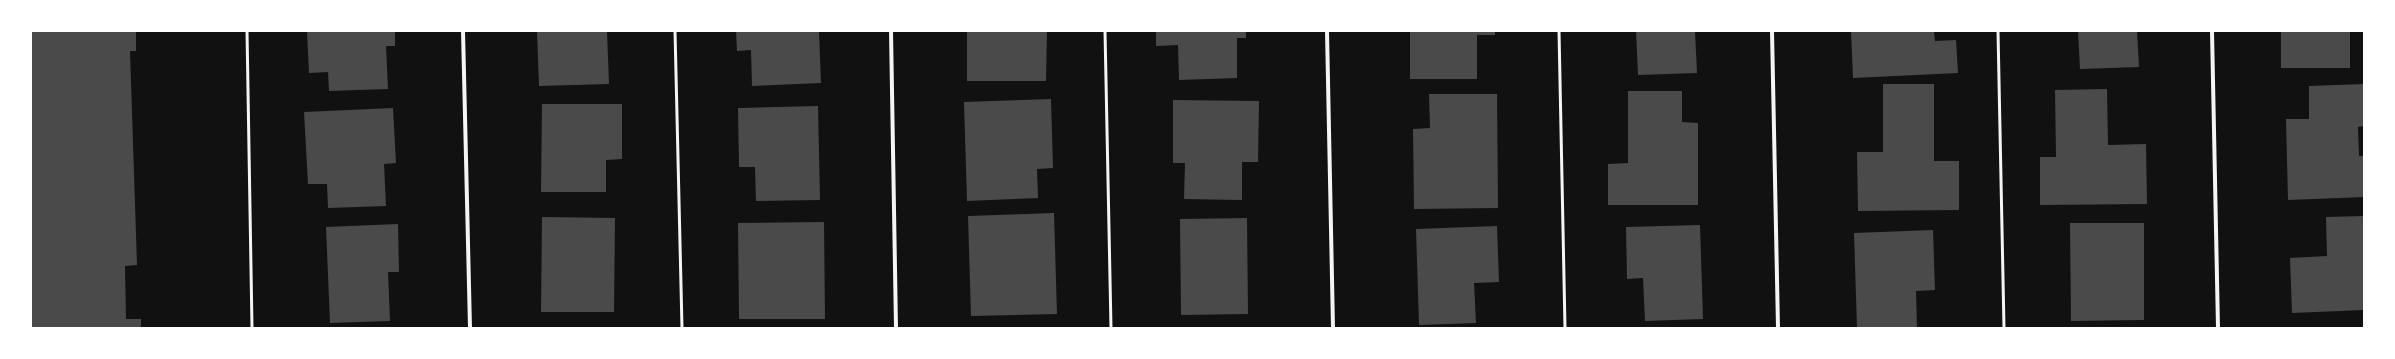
<!DOCTYPE html>
<style>
body{margin:0}
#map{position:relative;width:2395px;height:359px;overflow:hidden;background:#111;font-family:Montserrat,sans-serif}
canvas{display:block}
.frame{position:absolute;inset:0;border:32px solid #fff;pointer-events:none}
</style>
<div id="map">
<canvas width="2395" height="359"></canvas>
<div class="frame"></div>
</div>
<script>
const ctx = document.querySelector('canvas').getContext('2d');
ctx.lineJoin = 'round';
function fill(path, color) { ctx.fillStyle = color; ctx.fill(path, 'evenodd'); }
const shape = rows => new Path2D(rows.map(r => 'M' + r).join(''));
function trace(path, color, width, dash) { ctx.strokeStyle = color; ctx.lineWidth = width; ctx.lineCap = dash ? 'butt' : 'round'; ctx.setLineDash(dash || []); ctx.stroke(path); }
fill(shape([
 [31,31,136,31,136,51,130,51,137,265,125,266,126,319,141,319,141,328,31,328],
 [307,31,395,31,395,46,386,46,388,89,329,91,328,72,309,73],
 [537,31,607,31,609,84,539,86],
 [736,31,819,31,821,83,752,86,751,50,737,51],
 [967,31,1047,31,1046,81,967,81],
 [1156,31,1246,31,1246,38,1237,38,1237,78,1179,80,1178,45,1156,46],
 [1410,31,1495,31,1495,35,1477,35,1477,79,1410,79],
 [1636,31,1695,31,1697,73,1638,75],
 [1851,31,1934,31,1935,41,1956,40,1958,73,1853,78],
 [2078,31,2137,31,2139,67,2080,69],
 [2281,31,2350,31,2350,68,2281,68],
 [1883,84,1934,84,1934,161,1959,161,1959,210,1858,211,1857,152,1883,152],
 [2364,84,2364,126,2358,127,2359,156,2364,156,2364,197,2288,200,2286,119,2309,119,2309,86],
 [2107,89,2108,145,2146,144,2147,204,2040,205,2040,157,2056,157,2055,90],
 [1628,91,1682,91,1682,122,1698,123,1698,205,1608,205,1608,164,1628,163],
 [1429,94,1497,94,1498,208,1414,209,1413,129,1430,128],
 [1051,99,1053,168,1037,169,1038,198,967,201,964,102],
 [1173,100,1259,101,1258,162,1242,162,1242,200,1184,199,1185,163,1173,163],
 [542,104,622,104,622,159,606,160,606,192,541,192],
 [818,106,820,200,756,201,755,167,739,167,738,108],
 [393,108,396,163,384,164,386,206,328,208,327,184,308,184,304,112],
 [1054,213,1057,314,971,316,968,216],
 [2364,216,2364,310,2292,313,2290,258,2327,256,2326,217],
 [542,217,615,218,614,312,541,312],
 [1247,218,1248,314,1181,315,1180,219],
 [824,222,825,319,739,319,738,223],
 [2070,223,2144,223,2144,320,2071,321],
 [398,224,399,272,388,272,390,321,330,323,326,227],
 [1700,225,1703,319,1645,321,1643,278,1627,279,1626,227],
 [1497,226,1499,282,1474,283,1476,323,1419,325,1416,229],
 [1933,230,1935,290,1916,291,1917,328,1857,328,1854,233]
]), '#4a4a4a');
trace(shape([
 [247,31,252,328],
 [675,31,682,328],
 [1105,31,1111,328],
 [1559,31,1565,328],
 [1998,31,2004,328]
]), '#f5f5f5', 3);
trace(shape([
 [463,31,470,328],
 [891,31,896,328],
 [1327,31,1333,328],
 [1772,31,1778,328],
 [2212,31,2218,328]
]), '#f5f5f5', 4);
</script>
